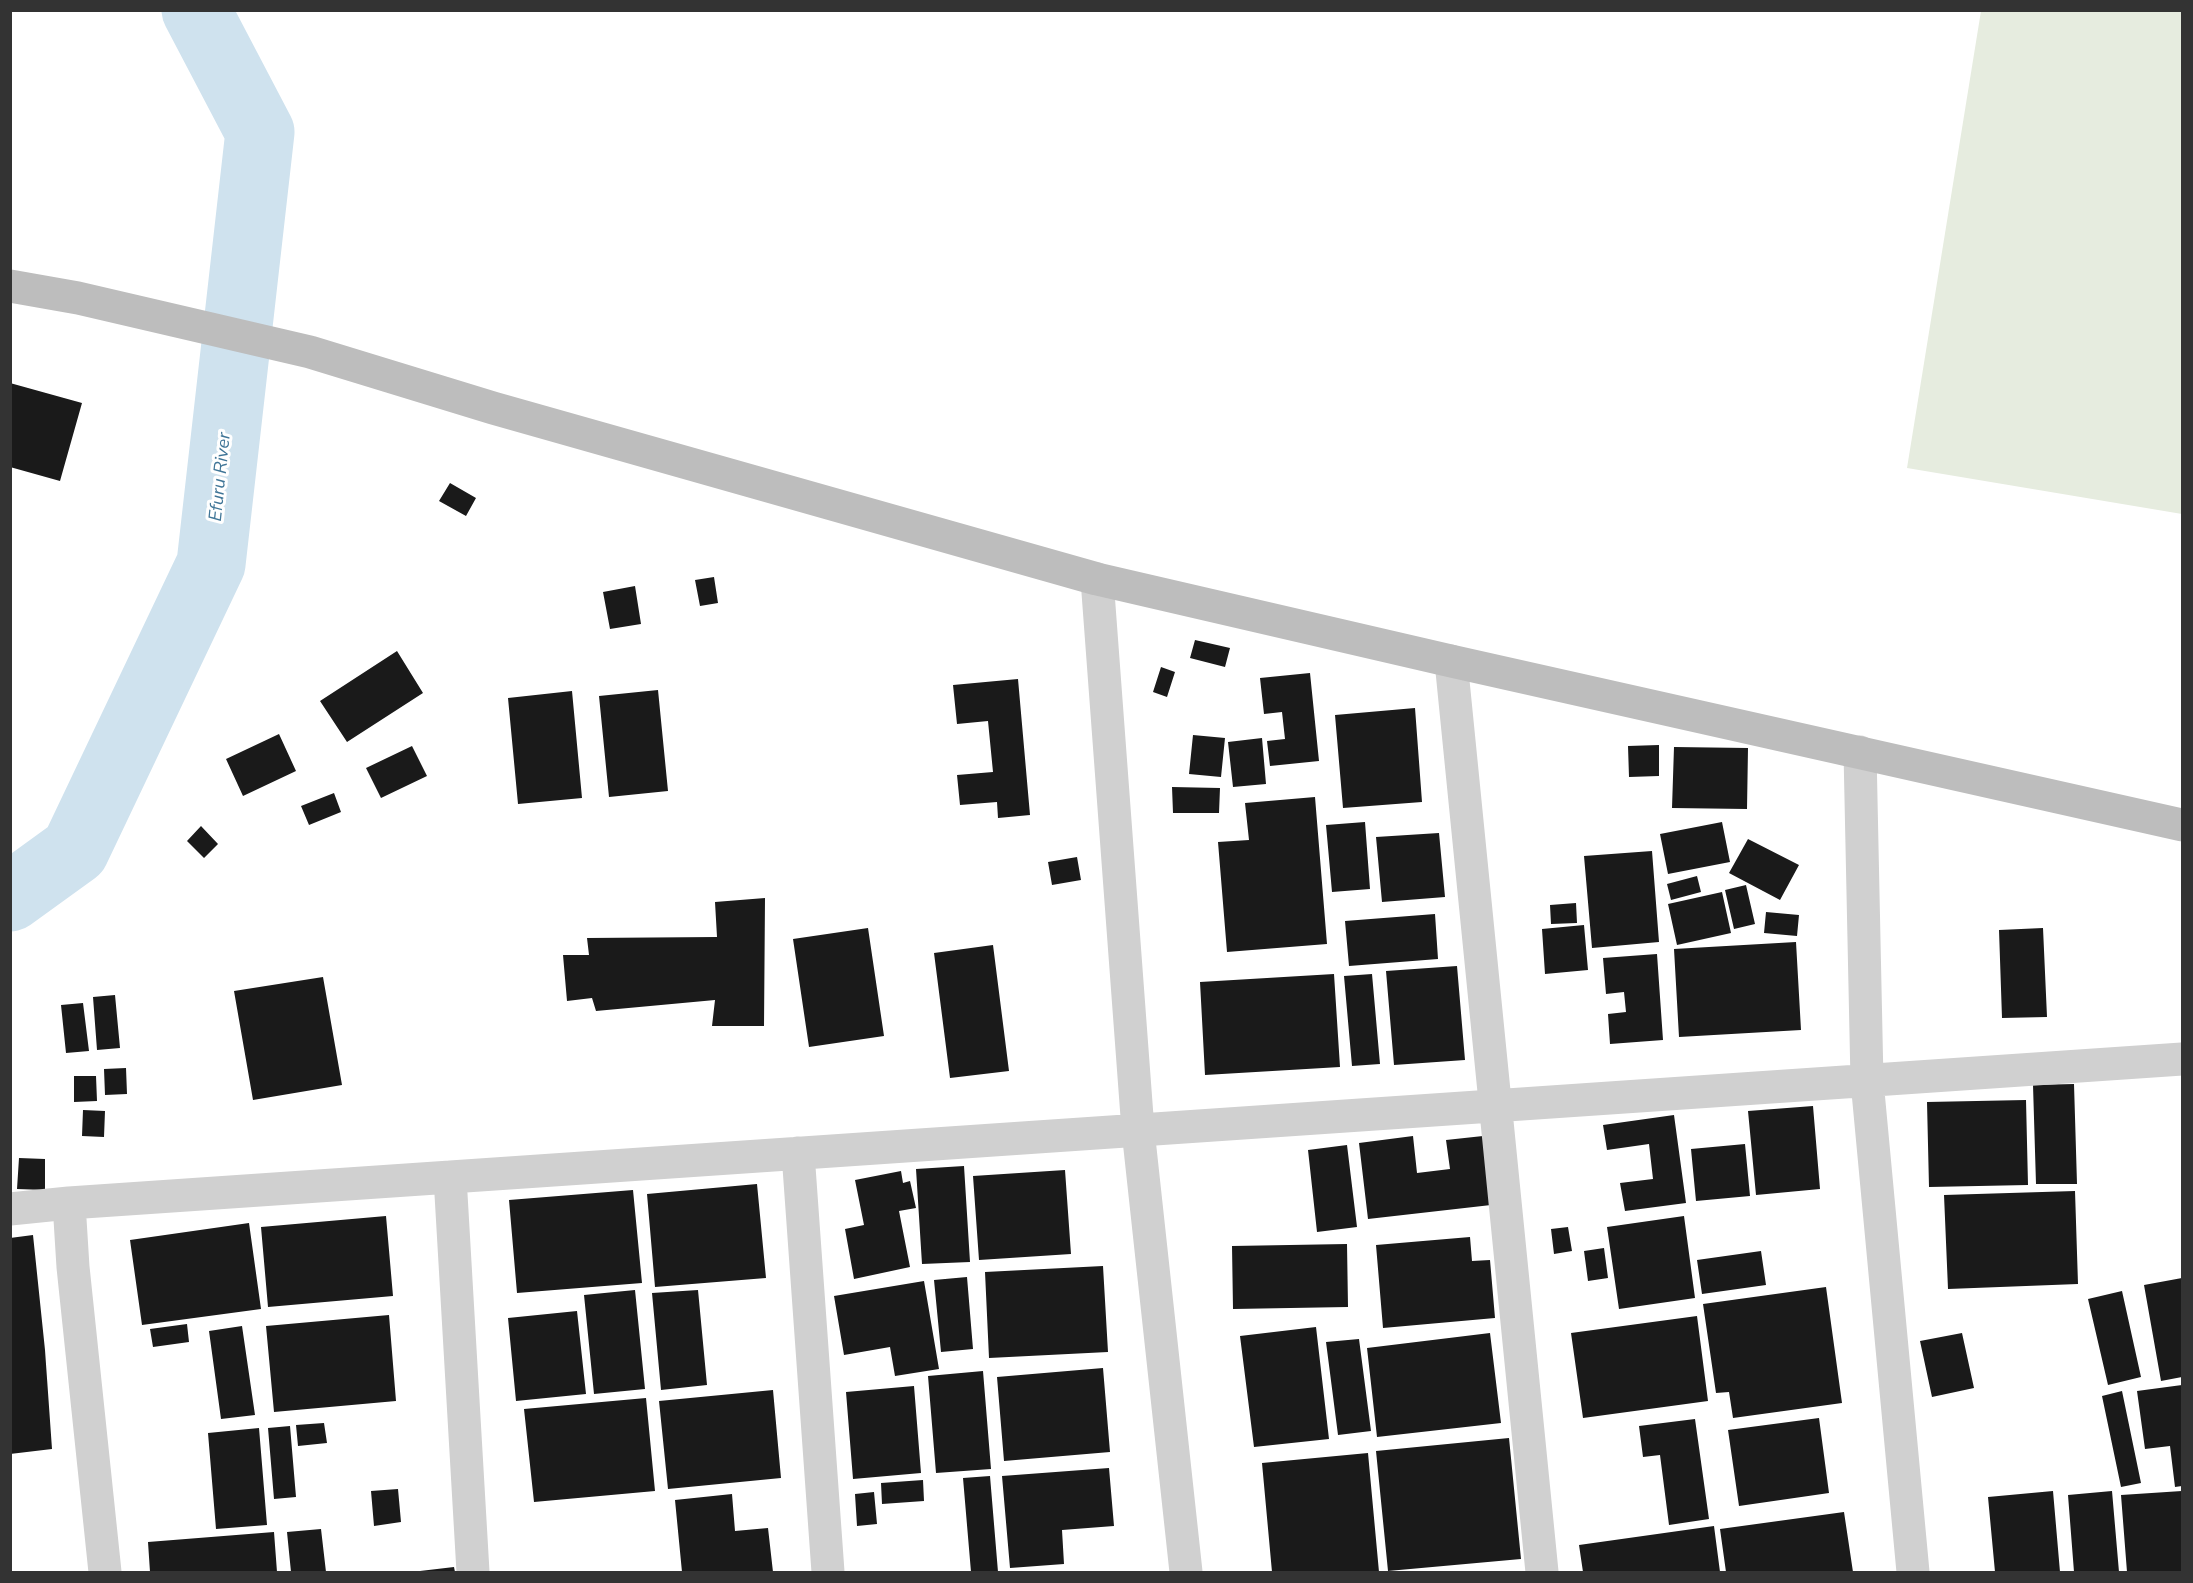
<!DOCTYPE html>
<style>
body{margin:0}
#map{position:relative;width:2193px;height:1583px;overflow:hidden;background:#fff;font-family:"Nunito Sans",sans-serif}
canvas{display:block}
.frame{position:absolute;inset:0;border:12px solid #333;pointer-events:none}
</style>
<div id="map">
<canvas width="2193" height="1583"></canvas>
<div class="frame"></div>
</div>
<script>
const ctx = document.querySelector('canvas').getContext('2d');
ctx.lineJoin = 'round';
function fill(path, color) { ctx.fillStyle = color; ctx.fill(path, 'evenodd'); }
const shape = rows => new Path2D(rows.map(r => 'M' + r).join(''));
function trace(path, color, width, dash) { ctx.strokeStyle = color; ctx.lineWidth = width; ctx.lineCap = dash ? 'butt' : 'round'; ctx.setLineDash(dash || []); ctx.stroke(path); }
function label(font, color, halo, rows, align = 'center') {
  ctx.font = font + ' "Nunito Sans",sans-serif'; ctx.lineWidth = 6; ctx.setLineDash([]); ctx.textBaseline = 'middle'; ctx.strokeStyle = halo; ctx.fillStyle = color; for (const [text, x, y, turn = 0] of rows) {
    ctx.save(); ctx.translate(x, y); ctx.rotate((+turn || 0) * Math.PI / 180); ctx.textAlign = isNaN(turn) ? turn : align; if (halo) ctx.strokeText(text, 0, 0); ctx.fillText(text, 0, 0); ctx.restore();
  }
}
fill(shape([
 [1981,11,2182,11,2182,514,1907,468]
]), '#e6ecdf');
trace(shape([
 [10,897,75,850,211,564,260,132,196,10]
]), '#cfe2ee', 69);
fill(shape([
 [10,383,82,403,60,481,10,467],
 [450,483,476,498,466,516,439,501],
 [714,577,718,603,700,606,695,580],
 [635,586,641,624,610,629,603,592],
 [1195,640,1230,648,1225,667,1190,658],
 [397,651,423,693,347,742,320,701],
 [1161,667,1175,672,1167,697,1153,692],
 [1310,673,1319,761,1270,766,1267,741,1285,739,1282,712,1264,714,1260,678],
 [1018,679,1030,815,998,818,997,802,960,805,957,775,993,772,988,721,957,724,953,685],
 [658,690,668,791,609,797,599,696],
 [572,691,582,798,518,804,508,698],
 [1415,708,1422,802,1343,808,1335,715],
 [279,734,296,771,243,796,226,759],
 [1193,735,1225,738,1221,777,1189,774],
 [1262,738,1266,784,1233,787,1228,742],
 [1659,745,1659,776,1629,777,1628,746],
 [412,746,427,776,381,798,366,768],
 [1674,747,1748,748,1747,809,1672,808],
 [1172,787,1220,788,1219,813,1173,813],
 [334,793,341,812,309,825,301,806],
 [1315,797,1327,944,1227,952,1218,842,1249,840,1245,803],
 [1365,822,1370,889,1332,892,1326,825],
 [1722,822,1730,862,1668,874,1660,834],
 [201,826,218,844,204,858,187,841],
 [1439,833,1445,897,1382,902,1376,837],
 [1748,839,1799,865,1780,900,1729,873],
 [1652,851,1659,942,1592,948,1584,856],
 [1077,857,1081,880,1052,885,1048,862],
 [1697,876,1701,892,1671,900,1667,884],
 [1746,885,1755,924,1734,929,1725,890],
 [1722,892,1731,933,1677,945,1668,904],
 [765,898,764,1026,712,1026,715,1000,596,1011,592,998,567,1001,563,955,589,955,587,938,717,937,715,902],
 [1576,903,1577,923,1551,924,1550,905],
 [1766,912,1799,915,1797,936,1764,933],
 [1435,914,1438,959,1349,966,1345,921],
 [1584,925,1588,970,1545,974,1542,929],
 [868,928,884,1036,809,1047,793,939],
 [2043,928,2047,1017,2002,1018,1999,930],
 [1796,942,1801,1030,1679,1037,1674,949],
 [993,945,1009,1071,950,1078,934,953],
 [1657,954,1663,1040,1610,1044,1608,1014,1626,1012,1624,992,1606,994,1603,958],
 [1457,966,1465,1060,1394,1065,1386,971],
 [1334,974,1340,1067,1205,1075,1200,982],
 [1372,974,1380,1064,1352,1066,1344,976],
 [323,977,342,1085,253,1100,234,991],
 [115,995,120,1048,97,1050,93,997],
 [83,1003,89,1051,66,1053,61,1005],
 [126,1068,127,1094,105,1095,104,1069],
 [74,1076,96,1076,97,1101,74,1102],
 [2074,1084,2077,1184,2036,1184,2033,1085],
 [2026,1100,2028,1185,1929,1187,1927,1102],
 [1813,1106,1820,1189,1756,1195,1748,1111],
 [83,1110,105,1111,104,1137,82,1136],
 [1674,1115,1686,1203,1625,1211,1620,1183,1653,1179,1649,1144,1607,1150,1603,1125],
 [1413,1136,1417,1173,1450,1169,1446,1140,1483,1136,1491,1205,1368,1219,1359,1143],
 [1745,1144,1750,1196,1696,1201,1691,1149],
 [1347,1145,1357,1227,1317,1232,1308,1150],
 [19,1158,45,1159,45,1190,17,1189],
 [964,1166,970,1262,922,1264,916,1169],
 [1065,1170,1071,1254,979,1260,973,1176],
 [901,1171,903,1183,910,1181,916,1208,899,1211,910,1267,854,1279,845,1229,864,1225,855,1180],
 [757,1184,766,1278,655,1287,647,1194],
 [633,1190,642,1283,517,1293,509,1200],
 [2075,1191,2078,1284,1948,1289,1944,1195],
 [386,1216,393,1296,268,1307,261,1227],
 [1684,1216,1695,1298,1619,1309,1607,1227],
 [249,1223,261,1309,142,1325,130,1240],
 [1568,1227,1572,1251,1554,1254,1551,1229],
 [33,1235,45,1350,52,1449,10,1454,10,1238],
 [1470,1237,1472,1261,1490,1260,1495,1318,1383,1328,1376,1245],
 [1347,1244,1348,1307,1233,1309,1232,1246],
 [1604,1248,1608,1278,1588,1281,1584,1251],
 [1761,1251,1766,1285,1702,1294,1697,1260],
 [1103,1266,1108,1352,989,1358,985,1272],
 [967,1277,973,1349,941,1352,934,1280],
 [2182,1278,2182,1377,2161,1381,2144,1285],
 [924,1281,939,1369,895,1376,890,1347,844,1355,834,1296],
 [1826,1287,1842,1403,1733,1418,1729,1392,1716,1393,1703,1304],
 [635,1290,645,1389,594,1394,584,1295],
 [698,1290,707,1385,661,1390,652,1293],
 [2122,1291,2141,1377,2108,1385,2088,1299],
 [577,1311,586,1394,516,1401,508,1318],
 [389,1315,396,1401,274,1412,266,1326],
 [1697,1316,1708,1401,1583,1418,1571,1333],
 [187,1324,189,1342,153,1347,150,1329],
 [242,1326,255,1415,221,1419,209,1331],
 [1316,1327,1329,1439,1254,1447,1240,1336],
 [1490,1333,1501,1423,1377,1437,1367,1348],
 [1962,1333,1974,1388,1932,1397,1920,1341],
 [1359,1339,1371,1431,1338,1435,1326,1342],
 [1103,1368,1110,1452,1004,1461,997,1377],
 [983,1371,991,1469,936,1473,928,1376],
 [2182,1385,2182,1486,2175,1487,2170,1446,2145,1449,2137,1391],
 [914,1386,921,1473,853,1479,846,1392],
 [773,1390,781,1478,668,1489,659,1401],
 [2122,1391,2141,1483,2121,1487,2102,1396],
 [646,1398,655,1491,534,1502,524,1409],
 [1819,1418,1829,1493,1739,1506,1728,1430],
 [1695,1419,1709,1519,1669,1525,1660,1455,1643,1457,1639,1426],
 [324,1423,327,1443,298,1446,296,1425],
 [290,1426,296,1497,274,1499,268,1428],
 [259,1428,267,1525,216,1529,208,1433],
 [1509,1438,1521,1559,1388,1571,1376,1451],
 [1368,1453,1379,1572,1272,1572,1262,1463],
 [1109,1468,1114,1526,1062,1530,1064,1564,1010,1568,1002,1476],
 [990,1476,998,1572,971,1572,963,1478],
 [923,1480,924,1501,882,1504,881,1483],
 [398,1489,401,1522,374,1526,371,1491],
 [2053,1491,2060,1572,1995,1572,1988,1497],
 [2112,1491,2119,1572,2074,1572,2068,1495],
 [2182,1491,2182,1572,2127,1572,2121,1495],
 [874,1492,877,1524,857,1526,855,1494],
 [732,1494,735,1531,768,1528,773,1572,682,1572,675,1500],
 [1844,1512,1853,1572,1726,1572,1720,1529],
 [1714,1526,1720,1572,1583,1572,1579,1545],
 [321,1529,326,1572,291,1572,287,1532],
 [274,1532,277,1572,150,1572,148,1542],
 [454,1567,455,1572,420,1572,420,1571]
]), '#1a1a1a');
trace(shape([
 [1097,579,1138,1130,1186,1572],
 [1451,661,1542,1572],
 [1860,752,1867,1081,1913,1572],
 [798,1153,828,1572],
 [450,1177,473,1572],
 [69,1203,73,1267,105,1572],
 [10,1209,69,1203,2182,1059]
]), '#d0d0d0', 33);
trace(shape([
 [10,286,78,298,310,352,493,408,1097,579,1451,661,2182,825]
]), '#bdbdbd', 33);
label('italic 18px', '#3f7597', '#fff', [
 ["Efuru River",221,477,-84]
]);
</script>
